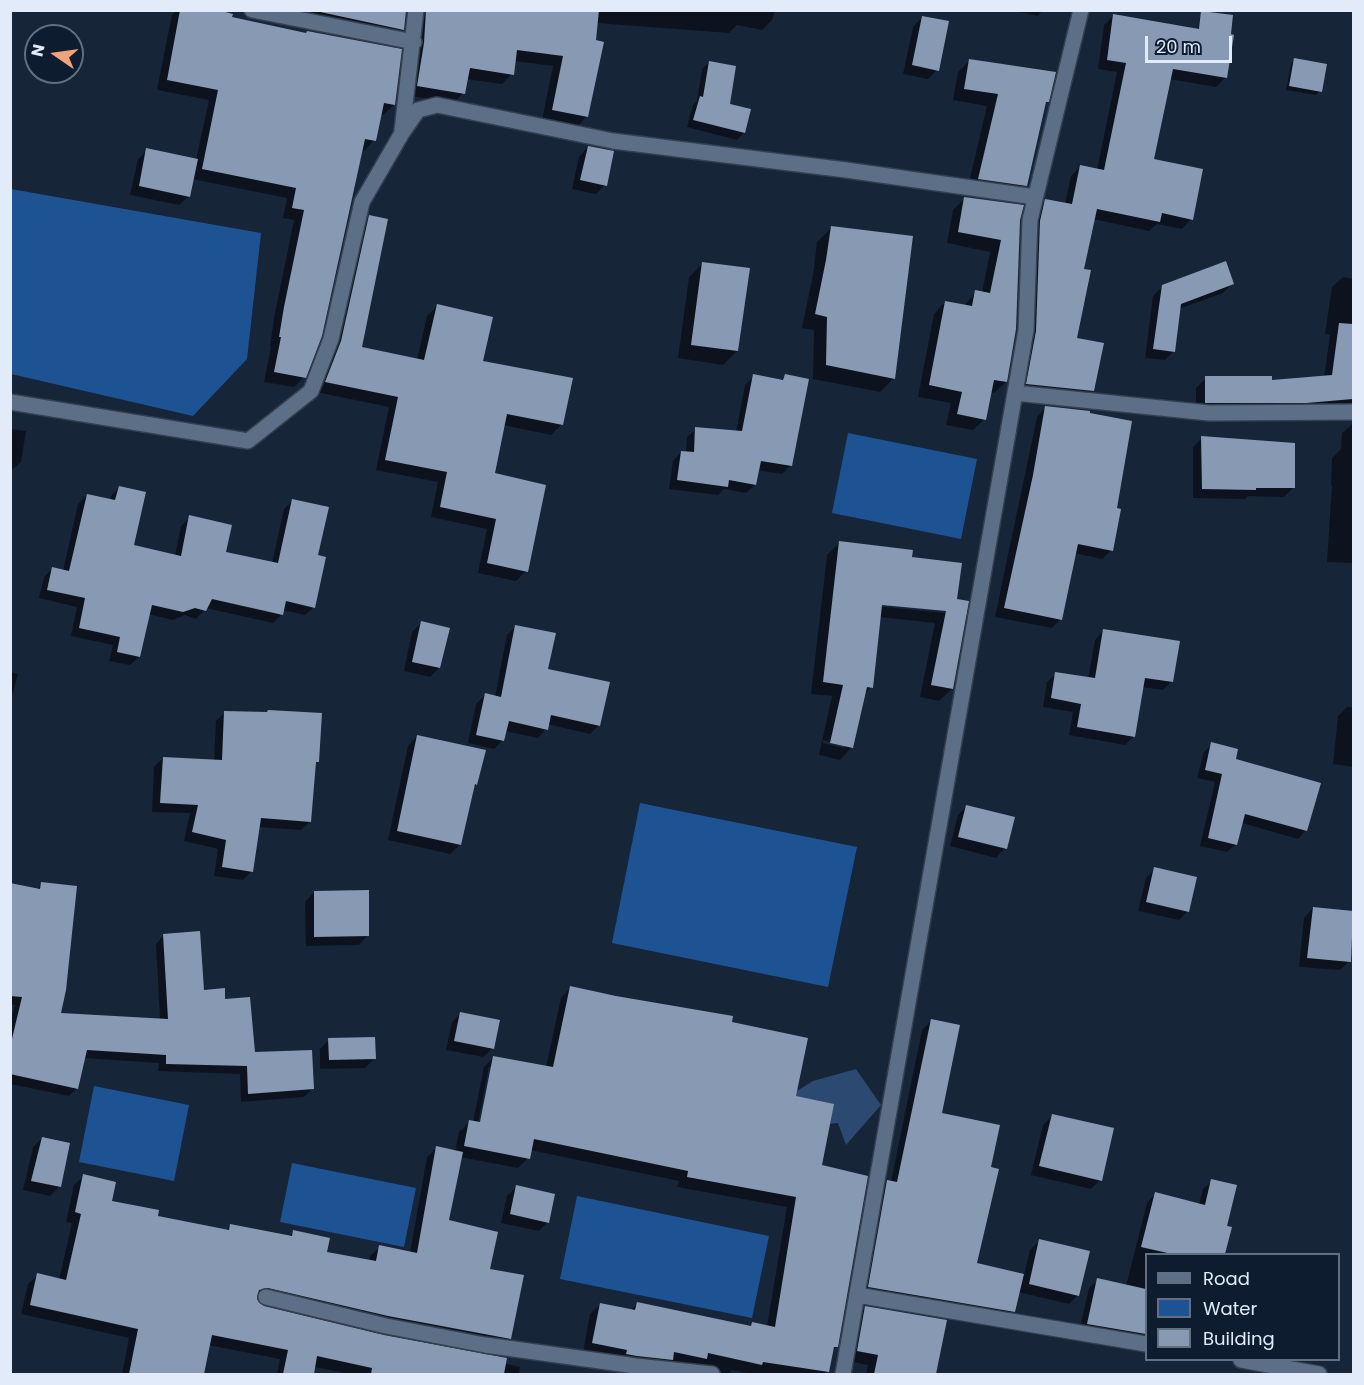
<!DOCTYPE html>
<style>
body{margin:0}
#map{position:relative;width:1364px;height:1385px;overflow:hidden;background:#172539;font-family:Poppins,sans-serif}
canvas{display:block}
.frame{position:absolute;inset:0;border:12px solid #e1ebf9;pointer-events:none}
.legend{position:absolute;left:1145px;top:1253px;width:195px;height:108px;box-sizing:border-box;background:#0d1c2f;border:2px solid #626f80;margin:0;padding:8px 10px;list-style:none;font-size:18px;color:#e1ebf9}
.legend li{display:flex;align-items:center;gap:12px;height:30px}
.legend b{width:30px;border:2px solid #626f80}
.north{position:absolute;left:24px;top:24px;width:60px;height:60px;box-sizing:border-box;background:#0d1c2f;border:2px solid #626f80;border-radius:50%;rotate:283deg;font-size:16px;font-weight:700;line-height:24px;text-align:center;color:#e1ebf9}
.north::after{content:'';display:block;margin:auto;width:21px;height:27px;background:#f1a17c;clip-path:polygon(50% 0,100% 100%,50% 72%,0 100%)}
.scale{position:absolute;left:1145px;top:36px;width:87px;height:27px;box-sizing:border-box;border:3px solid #e1ebf9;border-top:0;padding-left:8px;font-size:18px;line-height:21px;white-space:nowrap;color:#e1ebf9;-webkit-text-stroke:4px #0d1c2f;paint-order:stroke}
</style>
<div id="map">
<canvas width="1364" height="1385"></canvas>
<div class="frame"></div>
<ul class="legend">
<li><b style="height:8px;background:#5d6f86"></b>Road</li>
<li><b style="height:16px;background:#1d5293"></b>Water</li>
<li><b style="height:16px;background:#889ab3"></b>Building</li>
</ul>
<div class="north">N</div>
<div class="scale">20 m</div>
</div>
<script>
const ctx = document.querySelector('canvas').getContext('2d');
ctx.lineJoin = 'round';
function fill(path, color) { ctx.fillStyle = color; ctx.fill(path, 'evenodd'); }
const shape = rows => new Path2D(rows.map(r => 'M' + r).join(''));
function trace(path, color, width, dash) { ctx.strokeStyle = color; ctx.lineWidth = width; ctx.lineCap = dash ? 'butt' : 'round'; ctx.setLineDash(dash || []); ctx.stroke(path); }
fill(shape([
 [856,1069,881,1105,846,1145,838,1123,791,1128,792,1094,813,1081]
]), '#2b4971');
fill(shape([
 [11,189,261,233,247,359,193,416,11,374],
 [848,433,977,459,961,539,832,513],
 [640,803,857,847,828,987,612,943],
 [94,1086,189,1105,174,1181,79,1162],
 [292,1163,416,1188,404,1247,280,1222],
 [577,1196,769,1236,752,1318,560,1279]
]), '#1d5293');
fill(shape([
 [177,10,210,10,231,19,394,105,383,115,380,114,374,140,364,151,361,150,304,377,294,387,264,382,271,347,270,346,274,318,294,220,283,218,287,198,192,179,189,196,179,205,130,195,138,159,147,150,196,160,209,100,157,90,172,15],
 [304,10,405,10,402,29,392,40,301,22],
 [407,10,775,10,772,20,762,30,737,25,729,33,596,23,587,116,577,127,542,120,553,66,514,61,512,74,502,84,466,79,463,93,453,104,408,95,415,16],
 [1010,10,1043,10,1038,16],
 [1114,15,1196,30,1200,27,1226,77,1216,87,1169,79,1152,160,1191,219,1182,229,1157,224,1149,231,1093,219,1082,270,1075,339,1093,391,1083,401,1017,394,1036,210,1046,201,1065,204,1071,176,1081,166,1097,170,1117,72,1098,69,1104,25],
 [922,17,937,70,928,79,903,74,913,27],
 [970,60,1047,101,1044,105,1025,185,1013,197,967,191,987,106,953,100,958,72],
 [1295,60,1320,91,1316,95,1286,90,1291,64],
 [709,62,728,105,744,133,737,140,687,127,693,105,697,101,702,69],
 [588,147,605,185,596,194,572,189,579,157],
 [965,198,1019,219,1006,382,994,393,990,392,985,419,973,430,946,425,951,403,918,397,934,314,945,302,964,306,976,292,982,293,990,252,947,243,953,210],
 [369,217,360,349,417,360,427,316,437,306,482,362,562,424,551,435,503,425,493,474,526,571,516,581,478,573,487,529,431,517,438,482,376,470,389,407,316,392,359,227],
 [831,228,894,378,880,392,813,379,814,330,802,328,813,275,817,242],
 [703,263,737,351,723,365,678,358,689,277],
 [1343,277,1354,279,1354,421,1352,417,1196,412,1196,388,1206,378,1271,382,1324,377,1330,335,1325,334,1332,287],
 [1232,284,1223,293,1179,309,1174,351,1165,360,1145,358,1153,296,1162,287],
 [754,376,780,381,785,376,790,466,782,474,758,470,755,485,746,493,724,489,718,495,669,489,673,461,681,452,686,453,687,437,696,429,736,432,745,385],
 [1046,407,1115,510,1112,550,1102,559,1074,553,1061,619,1052,628,995,617,1037,417],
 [1354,423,1354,563,1327,562,1332,485,1331,485,1332,458,1341,449,1342,433],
 [10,429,26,431,21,462,13,469,10,469],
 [1202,438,1293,488,1284,497,1248,496,1245,499,1193,498,1193,447],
 [119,488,132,546,175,556,181,526,190,517,225,553,272,563,284,509,293,500,316,556,314,607,305,615,283,610,282,614,273,623,206,608,196,619,185,615,173,620,148,614,139,657,130,665,109,661,113,645,71,636,77,607,39,598,44,577,52,569,63,571,78,504,87,495,110,501,111,496],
 [839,543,956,600,952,689,939,701,920,697,935,623,879,617,871,687,864,695,852,747,840,760,819,755,832,696,811,694,827,555],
 [875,603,946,610,946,613,874,606],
 [823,740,845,745,845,748,823,743],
 [421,623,439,668,430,677,404,671,412,632],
 [516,626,546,670,599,725,590,734,547,724,546,729,538,738,505,731,503,740,494,749,468,743,476,704,485,695,495,697,507,635],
 [1103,631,1172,681,1163,690,1142,687,1134,736,1125,745,1069,735,1073,712,1043,707,1047,682,1056,674,1088,679,1095,640],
 [10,672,18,674,10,704],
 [1347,707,1354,707,1354,767,1333,764,1338,716],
 [225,712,317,761,314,764,310,822,301,830,258,827,252,871,243,880,214,876,218,849,184,841,190,813,152,812,154,767,163,758,214,761,216,721],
 [417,736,476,784,472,788,460,845,450,854,388,840,408,746],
 [1212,744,1234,760,1306,830,1298,839,1242,823,1236,844,1227,852,1200,846,1215,782,1197,778,1204,752],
 [967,806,1005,848,996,858,950,846,958,815],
 [1155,869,1188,911,1179,920,1138,911,1146,878],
 [10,884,36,890,42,884,59,1014,160,1020,156,944,164,935,203,992,224,1001,254,1054,312,1089,304,1097,241,1102,240,1074,158,1071,159,1063,84,1058,77,1088,69,1096,10,1084,10,1023,15,1005,10,1004],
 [314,892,368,935,359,945,306,946,305,902],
 [1313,908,1354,912,1349,961,1340,970,1299,967,1304,918],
 [571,987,731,1023,794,1098,820,1166,836,1347,831,1352,827,1372,824,1374,753,1374,731,1370,730,1374,704,1374,583,1353,590,1314,601,1304,631,1310,638,1303,749,1327,752,1324,767,1327,787,1207,677,1187,679,1181,530,1150,528,1158,518,1168,460,1157,447,1221,488,1270,510,1338,500,1348,378,1325,258,1296,255,1300,263,1308,520,1367,519,1374,351,1374,314,1367,312,1374,277,1374,280,1359,208,1345,202,1374,122,1374,129,1338,21,1314,28,1284,38,1275,59,1280,72,1223,66,1222,74,1185,84,1176,110,1202,156,1217,225,1231,231,1225,288,1237,294,1232,325,1253,369,1262,370,1256,380,1247,410,1253,427,1157,437,1148,455,1152,459,1132,470,1122,473,1122,484,1067,494,1057,546,1067,561,998],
 [489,1067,493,1067,480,1130,477,1129],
 [461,1013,493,1048,483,1057,446,1050,452,1022],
 [931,1021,940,1114,976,1264,1024,1275,1030,1250,1039,1241,1078,1295,1069,1304,1018,1292,1014,1311,1005,1320,860,1295,879,1190,887,1182,891,1182,922,1030],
 [329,1040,374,1059,365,1068,320,1069,320,1049],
 [1052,1116,1100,1180,1091,1189,1031,1175,1043,1125],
 [42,1138,59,1187,50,1196,23,1190,33,1147],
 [1212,1181,1225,1227,1230,1228,1224,1254,1146,1254,1146,1347,1079,1332,1089,1288,1098,1280,1126,1286,1147,1203,1155,1194,1199,1205,1203,1189],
 [516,1187,548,1222,539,1231,501,1223,507,1196],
 [865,1308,936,1367,929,1374,866,1374,868,1365,848,1361,855,1318]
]), '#0007');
fill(shape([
 [180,10,218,10,233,14,232,17,306,33,307,31,402,49,395,105,384,103,376,141,365,139,322,336,306,378,274,372,281,337,279,337,284,307,304,210,292,208,296,188,202,169,218,90,167,80],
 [311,10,406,10,404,30],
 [426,10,599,10,596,40,604,42,588,117,552,110,563,56,517,50,514,75,470,68,465,94,417,86,424,43],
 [1201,11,1233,15,1231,34,1234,35,1227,78,1173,69,1154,159,1203,169,1193,220,1162,213,1160,222,1097,209,1084,269,1091,270,1077,338,1104,343,1094,391,1026,384,1036,331,1040,221,1045,199,1072,204,1080,165,1104,170,1126,63,1107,60,1113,14,1199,29],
 [922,16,949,21,939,71,912,65],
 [1294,58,1327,64,1322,92,1289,86],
 [969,59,1056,72,1049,102,1046,102,1027,186,978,179,998,94,964,89],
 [709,61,736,66,730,104,751,109,745,133,693,120,700,96,703,97],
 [588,146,614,151,607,186,580,180],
 [146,148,198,159,190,197,139,186],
 [964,197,1024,205,1020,220,1016,329,1007,382,994,380,986,420,957,414,962,392,929,385,945,301,972,306,975,290,990,293,1001,240,958,232],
 [369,215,388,219,362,347,424,360,437,304,493,317,483,361,573,378,563,425,507,414,495,473,546,485,528,572,487,563,496,519,440,507,447,472,385,460,398,397,325,382,341,341],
 [831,226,913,236,895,379,826,365,827,317,815,314,826,260],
 [1226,261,1234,284,1181,304,1175,352,1153,349,1162,285],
 [702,262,750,268,738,351,691,345],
 [1339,323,1353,324,1353,399,1306,403,1205,403,1205,376,1272,376,1272,380,1332,375],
 [753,374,783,380,785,374,809,379,792,466,761,461,756,485,729,480,728,487,677,480,681,451,694,452,695,427,742,431],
 [1045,406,1090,411,1090,413,1132,421,1117,508,1121,509,1113,551,1078,544,1062,620,1004,608,1033,475],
 [1201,436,1295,443,1295,488,1256,488,1256,490,1202,489],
 [119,486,146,492,134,545,181,556,189,515,232,525,226,552,278,563,292,499,329,507,318,555,326,557,315,608,286,601,283,615,212,599,206,611,195,608,183,612,152,605,140,657,117,652,120,637,79,628,85,598,47,590,52,567,69,571,87,494,115,500],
 [839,541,913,550,912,557,962,563,957,599,969,601,953,689,931,685,946,611,882,605,873,688,867,687,853,748,830,743,843,685,823,682],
 [421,621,450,628,440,668,412,662],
 [515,625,556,633,548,669,610,682,600,726,551,715,548,730,509,721,504,741,476,735,485,693,501,697],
 [1103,629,1180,641,1173,682,1145,678,1135,737,1077,727,1081,704,1051,698,1055,672,1095,678],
 [268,710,322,713,319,762,316,762,311,822,261,818,253,872,222,867,226,840,192,832,198,805,160,803,163,757,222,760,224,711,267,712],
 [417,735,486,750,477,785,475,784,461,845,397,831],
 [1211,742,1238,749,1236,759,1321,783,1307,831,1245,814,1237,845,1208,838,1222,774,1205,770],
 [966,805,1015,817,1007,849,958,837],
 [1154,867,1197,877,1189,912,1146,902],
 [41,882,77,886,66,990,61,1013,168,1019,163,934,200,931,204,990,225,988,225,999,250,997,255,1052,312,1050,314,1089,248,1094,247,1066,166,1064,166,1055,87,1050,78,1089,10,1074,10,1047,22,997,10,996,10,883,40,889],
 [369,890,369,936,314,937,314,891],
 [1313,907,1353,911,1351,962,1307,958],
 [570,986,616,996,733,1016,732,1022,808,1038,796,1096,834,1104,822,1165,868,1176,838,1347,834,1347,829,1372,763,1362,762,1365,708,1353,707,1359,674,1352,673,1360,637,1356,626,1354,627,1350,592,1343,600,1303,635,1310,637,1302,751,1326,752,1322,775,1327,796,1197,687,1177,688,1171,534,1139,530,1159,464,1146,469,1120,480,1122,493,1056,553,1067],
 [460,1012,500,1020,494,1049,454,1041],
 [931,1019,960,1025,942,1113,1000,1125,991,1167,999,1169,977,1263,1024,1274,1015,1312,868,1287,887,1180,897,1182],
 [375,1037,376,1059,329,1060,328,1038],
 [1052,1114,1114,1128,1102,1181,1039,1166],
 [42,1137,70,1143,61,1187,31,1181],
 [436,1146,463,1152,449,1220,498,1232,490,1269,524,1275,511,1339,388,1316,268,1288,259,1290,257,1299,264,1306,384,1335,507,1358,504,1374,371,1374,372,1368,317,1356,314,1374,283,1374,288,1350,212,1335,204,1374,129,1374,138,1329,30,1305,37,1273,66,1280,81,1214,75,1212,83,1174,116,1182,112,1201,159,1210,158,1216,229,1230,230,1224,292,1236,293,1230,330,1238,327,1252,376,1261,379,1245,417,1253],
 [1211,1179,1237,1185,1227,1226,1232,1227,1225,1254,1172,1254,1141,1247,1155,1192,1205,1205],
 [516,1185,555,1194,549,1223,510,1214],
 [1039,1239,1090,1251,1079,1296,1029,1284],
 [1097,1278,1146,1289,1146,1334,1087,1324],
 [865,1306,947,1320,936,1374,874,1374,878,1355,857,1351]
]), '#889ab3');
const minor = shape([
 [252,10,414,42],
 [402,130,416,10],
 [1015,393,1209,413,1354,412],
 [10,402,248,441,311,391,331,339,362,202,402,133,418,110,437,105,613,141,846,170,1035,197],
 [857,1295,1146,1344],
 [266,1297,386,1326,485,1345,636,1366,712,1374],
 [1241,1360,1319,1374],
 [843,1374,1026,330,1030,220,1081,10]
]);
trace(minor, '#343f50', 18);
trace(minor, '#5d6f86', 15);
</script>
